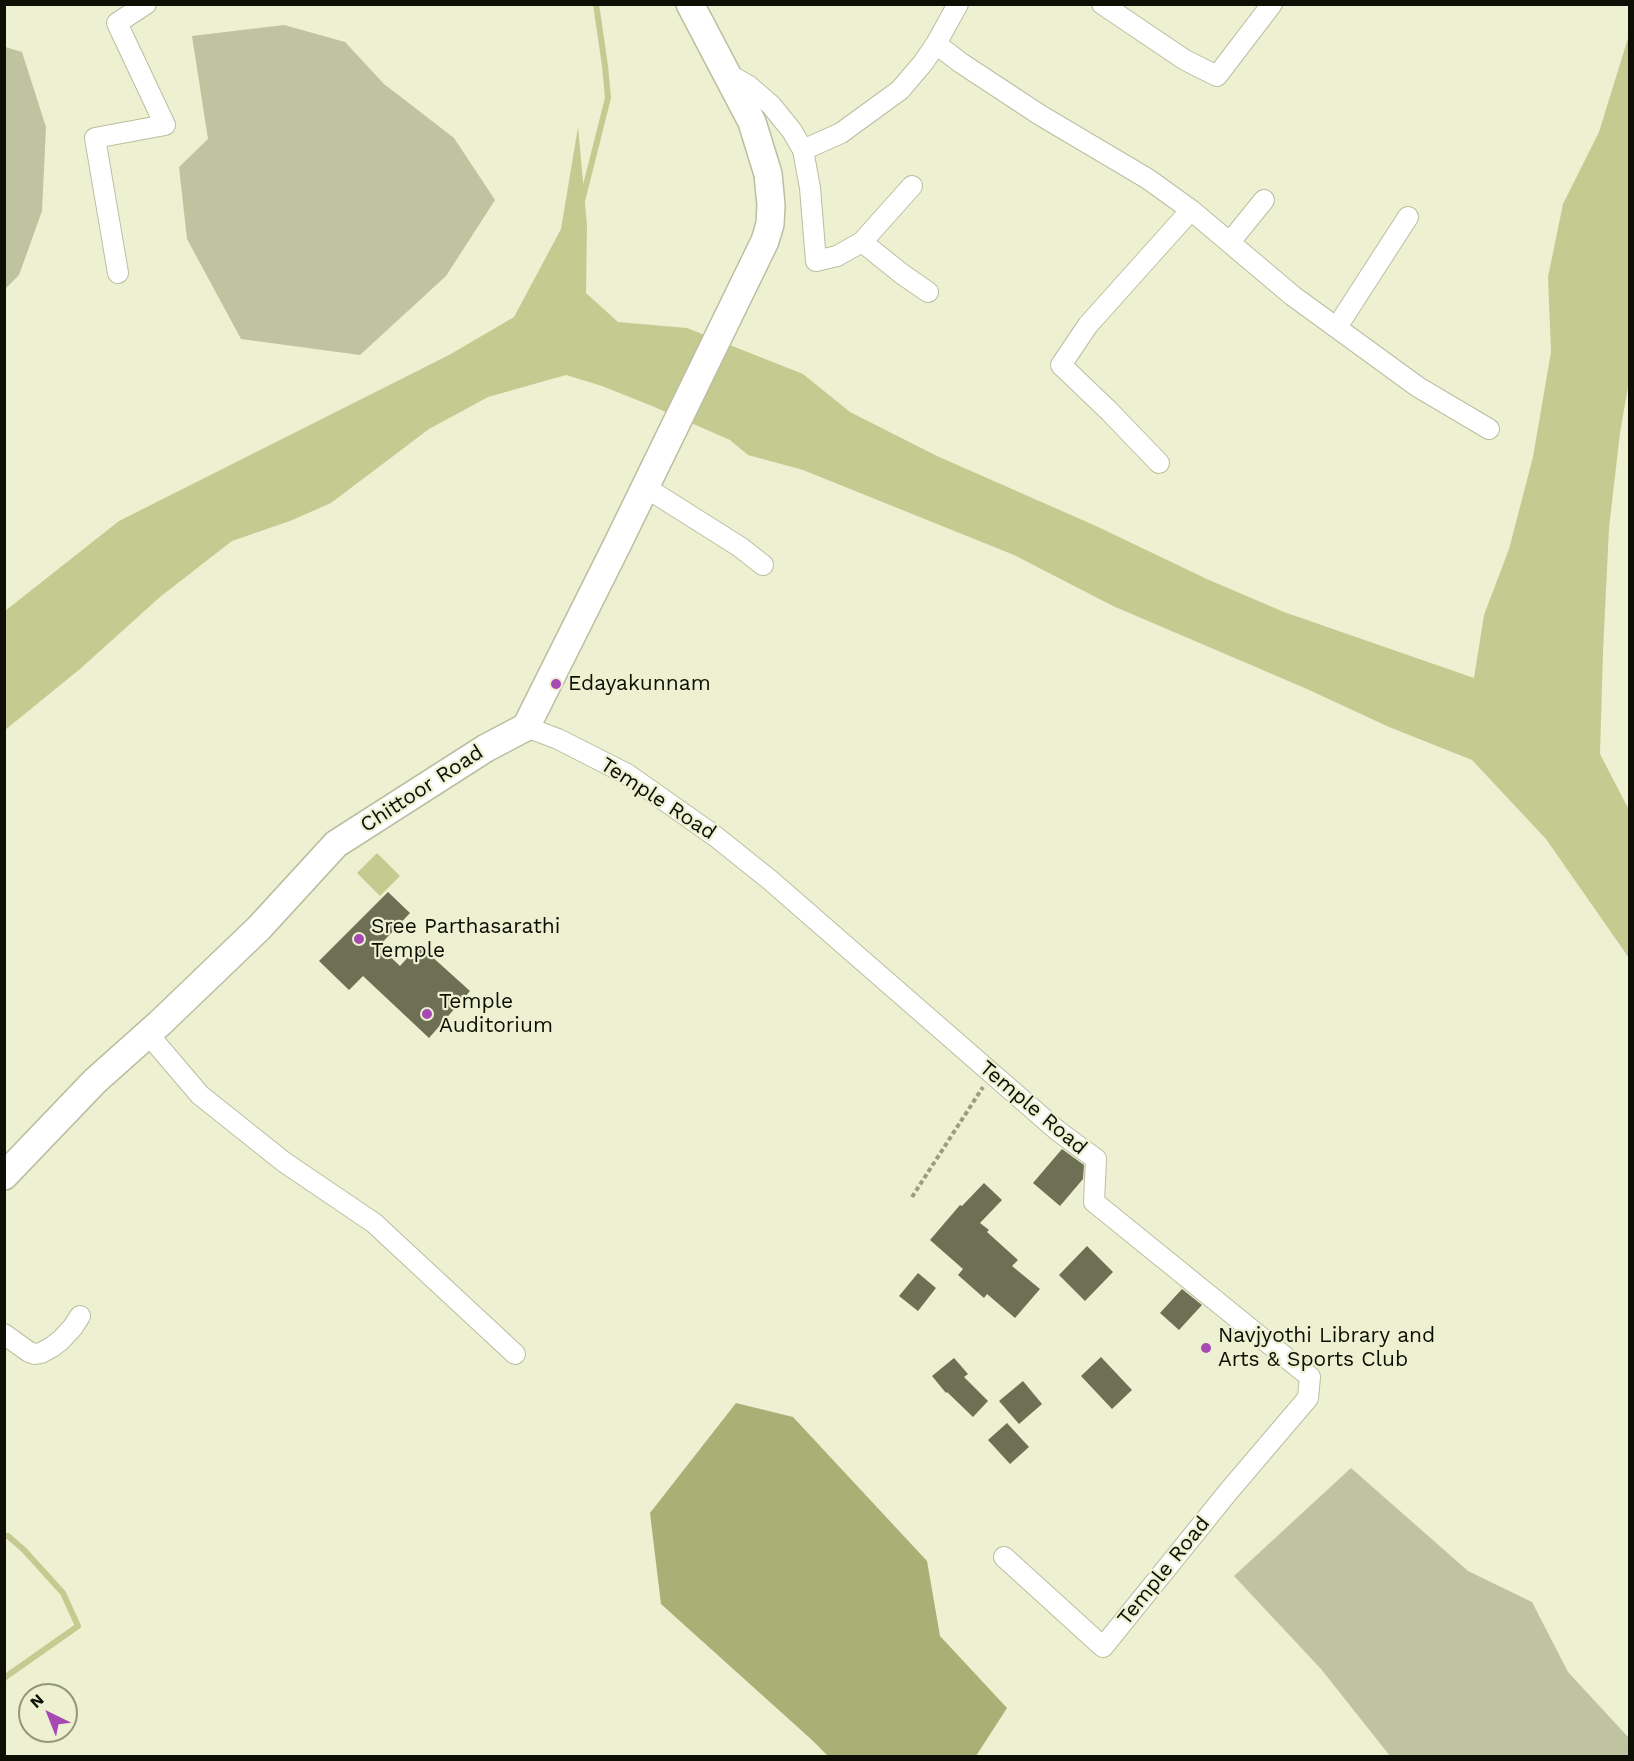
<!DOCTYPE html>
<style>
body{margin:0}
#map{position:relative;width:1634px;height:1761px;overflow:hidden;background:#edf0d1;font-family:"Work Sans",sans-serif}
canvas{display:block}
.frame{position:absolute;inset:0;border:6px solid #0d0e04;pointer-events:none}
.north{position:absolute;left:18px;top:1683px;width:60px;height:60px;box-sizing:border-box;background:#edf0d1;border:2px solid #93967f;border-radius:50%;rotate:317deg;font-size:16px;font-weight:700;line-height:24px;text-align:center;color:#0d0e04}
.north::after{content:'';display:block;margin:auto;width:21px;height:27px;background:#a649b3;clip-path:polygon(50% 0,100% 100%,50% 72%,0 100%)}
</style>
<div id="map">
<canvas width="1634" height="1761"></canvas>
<div class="frame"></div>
<div class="north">N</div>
</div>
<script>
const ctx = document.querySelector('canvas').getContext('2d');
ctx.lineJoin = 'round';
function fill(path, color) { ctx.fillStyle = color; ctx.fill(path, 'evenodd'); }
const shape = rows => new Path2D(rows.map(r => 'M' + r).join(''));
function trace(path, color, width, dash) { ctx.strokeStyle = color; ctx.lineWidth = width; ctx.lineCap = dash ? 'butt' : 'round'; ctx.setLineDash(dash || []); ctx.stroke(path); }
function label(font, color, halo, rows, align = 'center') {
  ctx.font = font + ' "Work Sans",sans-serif'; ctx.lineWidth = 4.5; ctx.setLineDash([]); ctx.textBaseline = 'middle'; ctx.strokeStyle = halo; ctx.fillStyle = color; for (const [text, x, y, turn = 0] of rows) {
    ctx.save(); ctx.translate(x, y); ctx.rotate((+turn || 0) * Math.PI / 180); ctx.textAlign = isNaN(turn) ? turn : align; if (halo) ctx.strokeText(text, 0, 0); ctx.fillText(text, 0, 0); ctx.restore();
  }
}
fill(shape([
 [284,25,345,42,384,84,454,138,495,200,446,276,360,355,241,339,187,239,179,167,208,139,192,36],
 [5,47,22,52,46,127,42,211,19,275,5,289],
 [1351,1468,1468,1571,1532,1602,1568,1672,1629,1738,1629,1756,1390,1756,1321,1669,1234,1576]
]), '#bfc39f');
fill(shape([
 [736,1403,793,1417,927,1561,940,1636,1007,1708,976,1756,828,1756,812,1740,661,1604,650,1513]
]), '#a9af75');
fill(shape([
 [1629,35,1630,375,1620,433,1609,528,1603,652,1600,754,1629,810,1629,958,1546,839,1472,760,1389,727,1307,689,1113,606,1014,555,803,470,748,455,730,440,652,406,602,386,566,375,488,397,429,429,331,503,290,521,232,541,160,597,80,669,5,730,5,611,119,521,449,355,514,317,561,229,578,127,587,225,586,293,618,322,687,328,803,374,850,412,937,456,1096,526,1209,580,1284,612,1474,678,1484,615,1509,549,1533,457,1551,352,1548,277,1563,204,1599,132],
 [377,853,400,876,380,896,357,873]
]), '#c5cb90');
trace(shape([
 [582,201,608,98,605,66,596,4],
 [4,1536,8,1536,24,1550,63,1593,78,1626,4,1678]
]), '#c5cb90', 6);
fill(shape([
 [388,892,410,913,379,946,400,966,419,945,470,991,429,1038,363,976,349,990,319,961],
 [1062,1149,1084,1165,1083,1179,1060,1206,1033,1183],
 [984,1183,1002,1200,980,1223,989,1230,987,1232,1018,1260,1012,1266,1040,1289,1015,1318,987,1294,984,1298,958,1275,963,1269,930,1240,960,1205,962,1206],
 [1087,1246,1113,1272,1085,1301,1059,1275],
 [918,1273,936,1288,918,1311,899,1296],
 [1182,1289,1202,1305,1179,1330,1160,1313],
 [1101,1357,1132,1390,1112,1409,1081,1376],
 [954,1358,968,1374,964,1377,988,1401,973,1417,947,1392,946,1393,932,1376],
 [1023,1381,1042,1404,1019,1424,999,1401],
 [1007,1423,1029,1447,1010,1464,988,1440]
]), '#6d7054');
const street = shape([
 [1102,4,1185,60,1217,76,1272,4],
 [936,44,961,63,1040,115,1148,179,1191,210,1293,296,1418,387,1489,429],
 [728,74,749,86,771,105,792,131,803,150,841,133,900,90,923,63,936,44,958,4],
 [803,150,810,188,816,261,837,256,862,242,912,186],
 [862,242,902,274,928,292],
 [1230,242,1264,200],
 [118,273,95,138,165,125,117,23,146,4],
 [1337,327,1408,217],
 [1159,463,1109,411,1061,365,1088,325,1191,210],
 [645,487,740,547,763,565],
 [526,727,558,739,627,774,715,836,770,880,1058,1131,1096,1159,1094,1202,1310,1377,1308,1398,1228,1492,1103,1647,1004,1557],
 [148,1034,200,1095,284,1162,374,1223,515,1354],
 [4,1334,29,1352,35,1354,41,1353,52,1347,61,1340,73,1327,80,1316]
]);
const secondary = shape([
 [4,1176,95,1081,160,1023,259,928,336,844,486,748,526,727,617,545,765,241,770,224,771,205,768,174,752,122,690,4]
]);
trace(street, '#bbbea0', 22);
trace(secondary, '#bbbea0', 30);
trace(shape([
 [912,1197,983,1087]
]), '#9a9c85', 4, [4.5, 3]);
trace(street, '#fff', 20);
trace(secondary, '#fff', 27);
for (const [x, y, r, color] of [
 [556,684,6,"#a649b3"],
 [359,939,6,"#a649b3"],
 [427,1014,6,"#a649b3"],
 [1206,1348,6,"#a649b3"]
]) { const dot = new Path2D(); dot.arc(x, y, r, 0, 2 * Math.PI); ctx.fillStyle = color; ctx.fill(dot); trace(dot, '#edf0d1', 2); }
label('21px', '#0d0e04', '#edf0d1', [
 ["Edayakunnam",568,684],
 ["Sree Parthasarathi",371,927],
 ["Temple",371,951],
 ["Temple",439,1002],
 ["Auditorium",439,1026],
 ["Navjyothi Library and",1218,1336],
 ["Arts & Sports Club",1218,1360]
], 'left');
label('21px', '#0d0e04', '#edf0d1', [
 ["Chittoor Road",422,789,-33],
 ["Temple Road",658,799,33],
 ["Temple Road",1033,1108,40],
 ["Temple Road",1164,1571,-51]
]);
</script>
